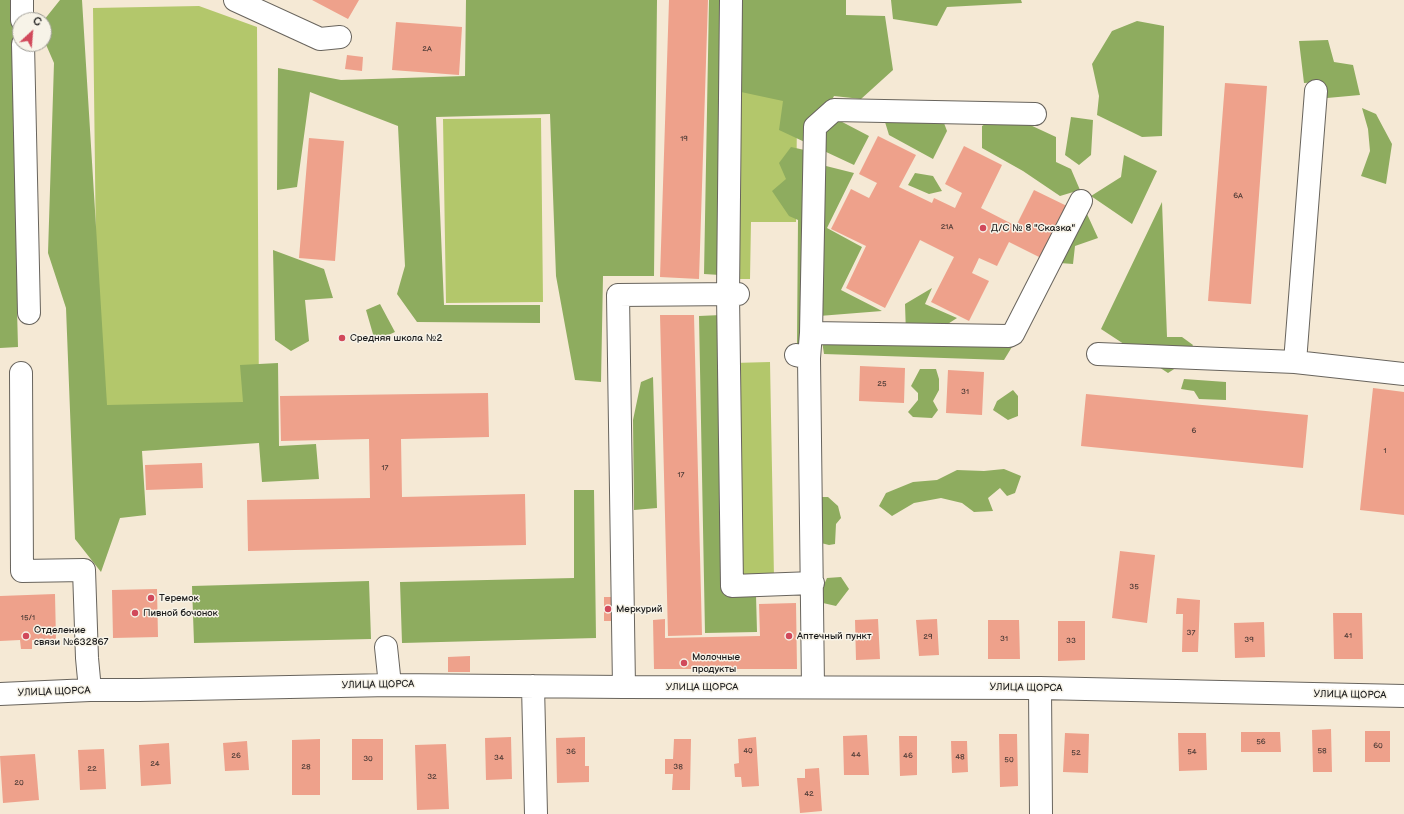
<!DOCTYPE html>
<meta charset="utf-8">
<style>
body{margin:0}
#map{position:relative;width:1404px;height:814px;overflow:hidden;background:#f5e9d5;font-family:"Balsamiq Sans",sans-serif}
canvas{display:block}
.north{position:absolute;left:12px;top:12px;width:40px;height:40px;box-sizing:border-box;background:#f7f3e8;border:1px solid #9f9d96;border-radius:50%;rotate:26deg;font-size:11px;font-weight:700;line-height:16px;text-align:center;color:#1c1c1c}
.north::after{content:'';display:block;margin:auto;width:14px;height:18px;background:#d1495b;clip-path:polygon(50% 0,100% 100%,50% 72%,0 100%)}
</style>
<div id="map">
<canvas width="1404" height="814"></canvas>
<div class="north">С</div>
</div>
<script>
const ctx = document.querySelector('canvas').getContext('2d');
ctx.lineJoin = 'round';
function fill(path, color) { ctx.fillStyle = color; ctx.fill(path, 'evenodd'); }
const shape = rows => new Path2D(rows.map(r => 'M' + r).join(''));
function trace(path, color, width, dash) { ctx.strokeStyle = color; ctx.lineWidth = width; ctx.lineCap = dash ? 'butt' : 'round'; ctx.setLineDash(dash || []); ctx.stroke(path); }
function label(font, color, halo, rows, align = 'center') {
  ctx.font = font + ' "Balsamiq Sans",sans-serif'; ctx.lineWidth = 3; ctx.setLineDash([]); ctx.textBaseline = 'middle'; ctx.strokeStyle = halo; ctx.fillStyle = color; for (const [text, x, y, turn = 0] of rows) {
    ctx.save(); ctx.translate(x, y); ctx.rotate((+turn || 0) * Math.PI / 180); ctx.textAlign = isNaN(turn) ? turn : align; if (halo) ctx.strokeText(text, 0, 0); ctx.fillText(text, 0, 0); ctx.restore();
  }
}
fill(shape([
 [737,0,798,0,796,222,751,222,750,279,734,279],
 [199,6,257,27,259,412,98,415,93,8],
 [541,118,543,302,446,303,443,119],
 [770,362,774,578,737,579,733,363]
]), '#b3c76b');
fill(shape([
 [0,0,14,0,22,309,17,309,18,347,0,348],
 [60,0,82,0,107,405,243,402,240,365,278,363,279,446,316,444,319,479,262,482,259,443,142,451,146,515,120,518,101,572,75,539,66,308,48,253,54,63,44,40,44,20],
 [466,0,657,0,654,276,603,276,601,382,575,380,556,276,550,114,436,117,444,305,540,305,540,323,417,322,397,294,405,266,398,126,310,92,297,187,277,190,278,68,341,80,465,76],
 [709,0,725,0,720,275,704,274],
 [739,0,846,0,846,15,885,16,893,70,861,99,834,96,825,113,869,136,854,165,779,130,783,101,741,92],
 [891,0,1021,0,1022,3,947,7,937,26,893,19],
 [1137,21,1164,26,1162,136,1142,137,1097,115,1099,96,1092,64,1112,31],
 [1328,40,1334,62,1353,65,1360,95,1327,98,1320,82,1304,83,1299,41],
 [1362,108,1376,114,1392,144,1386,184,1361,176,1370,151,1368,129],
 [941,115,947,131,933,159,889,135,885,122],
 [1071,117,1093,120,1091,155,1079,165,1065,155],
 [995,118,1028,124,1056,137,1056,162,1071,169,1080,190,1060,196,1023,171,982,148,982,126],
 [791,147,809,151,807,344,797,344,798,220,789,216,772,191,786,179,779,163],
 [1124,155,1157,171,1132,224,1091,196,1121,177],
 [818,164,854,173,827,228,862,247,841,290,882,311,819,316],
 [915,173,933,176,942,191,929,194,908,185],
 [1162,202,1167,337,1182,337,1193,345,1182,364,1168,373,1101,329],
 [1087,214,1098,238,1075,246,1073,264,1047,262],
 [273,250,324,269,333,298,305,300,309,341,291,351,275,340],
 [932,288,925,304,957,318,940,329,906,334,905,304],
 [380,304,395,332,375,341,366,310],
 [721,315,726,595,756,595,757,632,705,633,699,316],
 [1018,337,1004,360,824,354,822,341],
 [920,369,936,369,939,379,939,390,933,401,938,410,932,418,913,417,908,412,918,400,918,393,911,386],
 [653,377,657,508,634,510,633,420,641,382],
 [1184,379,1226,382,1226,400,1199,399,1194,391,1181,389],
 [1013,390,1018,396,1018,416,1008,420,993,410,997,401],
 [1004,469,1021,476,1015,493,1007,496,1000,488,988,498,993,511,974,512,962,503,941,498,914,503,892,516,879,506,886,493,913,482,937,480,957,470,984,471],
 [574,490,594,490,596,638,402,643,400,582,574,578],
 [819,497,828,497,838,506,841,518,836,524,835,544,829,545,821,543],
 [841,577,849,589,836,606,823,603,822,589,827,578],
 [369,581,371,639,194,643,192,586]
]), '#8eac5f');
fill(shape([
 [312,0,359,0,348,19],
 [669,0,708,0,699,279,660,277],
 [396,22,462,27,459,75,392,70],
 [347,55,363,57,362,71,345,69],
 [1225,83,1267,86,1251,304,1208,301],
 [878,136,916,155,899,187,932,203,934,198,955,208,962,193,945,184,964,146,1002,165,981,208,1016,226,1034,190,1071,208,1045,260,1009,242,997,266,979,258,972,273,989,281,969,321,931,302,954,257,920,240,885,308,846,288,866,246,831,229,851,189,869,198,877,183,859,174],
 [309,138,344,141,335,261,299,258],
 [660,315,694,315,702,635,668,636],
 [860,366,905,368,904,403,859,401],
 [948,370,984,372,982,415,946,413],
 [1373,388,1404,392,1404,515,1360,510],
 [488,393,489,437,401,439,402,497,525,494,526,545,248,551,247,500,370,498,369,439,281,441,280,396],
 [1086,394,1308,415,1303,468,1081,446],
 [202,463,203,488,146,490,145,465],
 [1120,551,1155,555,1147,623,1112,618],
 [157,589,158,637,113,638,112,590],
 [55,594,56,640,32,640,32,649,21,649,20,640,0,641,0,596],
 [604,597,612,597,612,621,604,621],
 [1177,598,1200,600,1198,652,1182,652,1183,614,1176,614],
 [796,603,797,669,654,669,653,620,665,619,665,638,760,636,759,604],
 [1333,613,1362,613,1363,659,1334,659],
 [878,619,880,659,856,660,855,620],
 [937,619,939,655,919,656,916,620],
 [988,620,1019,620,1020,659,988,659],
 [1058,621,1085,621,1085,660,1058,661],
 [1264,622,1265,657,1235,658,1234,623],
 [470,656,470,672,448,672,448,657],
 [1331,729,1332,772,1313,772,1312,730],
 [1365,731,1390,731,1390,762,1365,762],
 [1241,732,1280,732,1281,752,1241,752],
 [1065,733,1089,734,1088,773,1063,772],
 [1178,733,1206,733,1207,770,1179,771],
 [999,734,1017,734,1018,786,1000,787],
 [867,735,869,775,844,775,843,736],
 [899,736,917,736,917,775,900,776],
 [511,737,512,779,486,780,485,738],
 [585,737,585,766,589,766,589,782,557,783,556,738],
 [756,737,759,786,742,787,741,777,735,777,734,764,739,763,738,739],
 [320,739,320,795,292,795,292,740],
 [352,739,383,739,383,780,352,780],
 [674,739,691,739,690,790,672,790,673,774,665,774,665,759,673,759],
 [247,741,249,770,225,771,223,743],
 [951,741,967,741,968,772,952,773],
 [169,743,171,784,141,786,139,745],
 [446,744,449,809,417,810,415,745],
 [104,749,106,789,80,790,78,750],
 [35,754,39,800,3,803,0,756],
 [819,768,822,811,800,813,797,778,805,778,805,769]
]), '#eea18b');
const minor = shape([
 [22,0,22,20],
 [235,0,320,39,340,37],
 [731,0,728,294,732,586,813,583],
 [23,44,29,313],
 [811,333,815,127,834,110,1035,114],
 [1098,354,1295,362,1404,374],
 [796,355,809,358,813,687],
 [809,358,811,333,1009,336,1013,334,1081,201],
 [1295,362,1316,91],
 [21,373,22,571,84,570,87,658,90,690],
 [386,647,390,685],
 [533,686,536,814],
 [624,687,618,295,738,294],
 [1040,688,1041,814],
 [0,694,90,690,139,690,390,685,624,687,1040,688,1404,696]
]);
trace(minor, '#68645d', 24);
trace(minor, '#fff', 22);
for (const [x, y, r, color] of [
 [983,228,4,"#d1495b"],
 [342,338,4,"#d1495b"],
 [151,598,4,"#d1495b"],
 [608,609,4,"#d1495b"],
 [135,613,4,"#d1495b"],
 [26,636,4,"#d1495b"],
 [789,636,4,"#d1495b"],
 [684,663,4,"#d1495b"]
]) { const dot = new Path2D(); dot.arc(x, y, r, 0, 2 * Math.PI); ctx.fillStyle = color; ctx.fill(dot); trace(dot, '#f7f3e8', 1.5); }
label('8px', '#503d38', null, [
 ["2А",427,49],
 ["19",684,139],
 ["6А",1238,196],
 ["21А",947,227],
 ["25",882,384],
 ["31",965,392],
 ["6",1194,431],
 ["1",1385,451],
 ["17",385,468],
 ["17",681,475],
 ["35",1134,587],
 ["15/1",28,618],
 ["37",1191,633],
 ["41",1348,636],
 ["29",928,637],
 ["31",1004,639],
 ["39",1249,640],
 ["33",1071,641],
 ["56",1261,742],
 ["60",1378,746],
 ["40",748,751],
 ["58",1322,751],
 ["36",571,752],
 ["54",1192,752],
 ["52",1076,753],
 ["44",856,755],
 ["26",236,756],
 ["46",908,756],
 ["48",960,757],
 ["34",499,758],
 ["30",368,759],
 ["50",1009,760],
 ["24",155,764],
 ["28",306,767],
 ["38",678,767],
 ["22",92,769],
 ["32",432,777],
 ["20",19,783],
 ["42",809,794]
]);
label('10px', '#1c1c1c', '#f7f3e8', [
 ["Д/С № 8 \"Сказка\"",991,228],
 ["Средняя школа №2",350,338],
 ["Теремок",159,598],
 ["Меркурий",616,609],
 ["Пивной бочонок",143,613],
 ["Отделение",34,630],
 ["связи №632867",34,642],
 ["Аптечный пункт",797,636],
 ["Молочные",692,657],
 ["продукты",692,669]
], 'left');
label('10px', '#1c1c1c', '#f7f3e8', [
 ["УЛИЦА ЩОРСА",378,685,-1],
 ["УЛИЦА ЩОРСА",702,687],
 ["УЛИЦА ЩОРСА",1026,688,1],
 ["УЛИЦА ЩОРСА",54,692,-2],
 ["УЛИЦА ЩОРСА",1350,695,1]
]);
</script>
